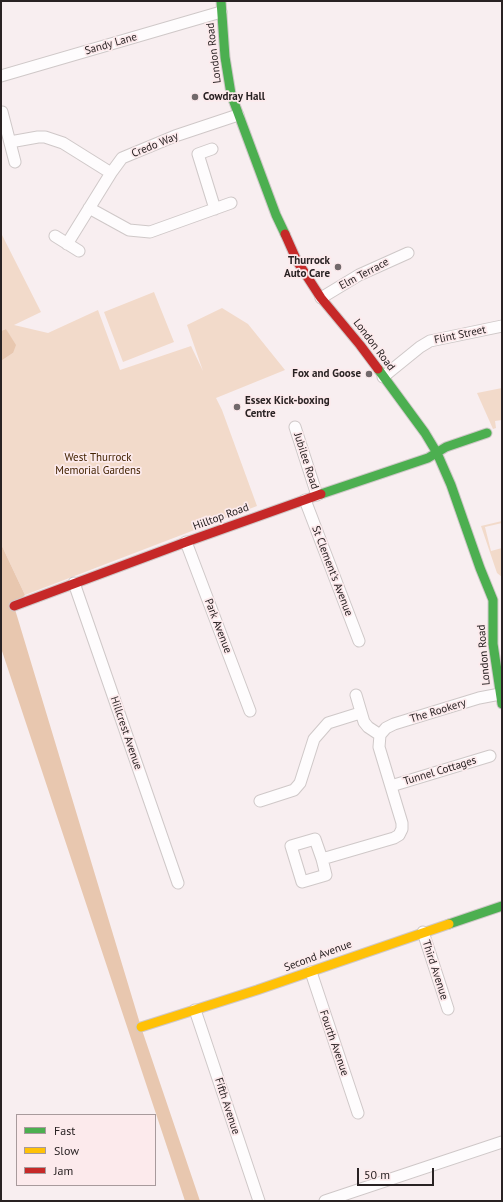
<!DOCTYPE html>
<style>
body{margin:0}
#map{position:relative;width:503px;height:1202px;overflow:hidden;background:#f8eef0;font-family:"PT Sans",sans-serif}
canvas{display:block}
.frame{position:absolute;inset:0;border:2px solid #292223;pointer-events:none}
.legend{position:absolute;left:16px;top:1114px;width:140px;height:72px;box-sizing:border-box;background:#fceaec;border:1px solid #a89a9c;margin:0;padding:5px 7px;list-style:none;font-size:12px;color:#292223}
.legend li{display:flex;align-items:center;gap:8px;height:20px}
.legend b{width:20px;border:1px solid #a89a9c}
.scale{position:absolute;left:357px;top:1168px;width:77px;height:18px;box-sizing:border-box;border:2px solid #292223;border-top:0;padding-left:5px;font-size:12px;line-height:14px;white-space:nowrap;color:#292223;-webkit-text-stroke:3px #fceaec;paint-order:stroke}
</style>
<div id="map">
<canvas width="503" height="1202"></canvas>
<div class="frame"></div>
<ul class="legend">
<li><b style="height:5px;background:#4caf50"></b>Fast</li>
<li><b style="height:5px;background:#ffc107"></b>Slow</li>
<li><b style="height:5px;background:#c62828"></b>Jam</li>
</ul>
<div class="scale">50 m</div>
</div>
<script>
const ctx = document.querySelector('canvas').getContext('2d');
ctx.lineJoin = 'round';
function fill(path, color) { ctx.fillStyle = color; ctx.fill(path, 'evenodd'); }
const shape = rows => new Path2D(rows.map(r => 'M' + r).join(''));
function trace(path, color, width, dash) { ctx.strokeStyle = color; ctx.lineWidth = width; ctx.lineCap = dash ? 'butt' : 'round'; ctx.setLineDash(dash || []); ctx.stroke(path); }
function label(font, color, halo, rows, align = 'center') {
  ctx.font = font + ' "PT Sans",sans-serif'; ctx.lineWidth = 3.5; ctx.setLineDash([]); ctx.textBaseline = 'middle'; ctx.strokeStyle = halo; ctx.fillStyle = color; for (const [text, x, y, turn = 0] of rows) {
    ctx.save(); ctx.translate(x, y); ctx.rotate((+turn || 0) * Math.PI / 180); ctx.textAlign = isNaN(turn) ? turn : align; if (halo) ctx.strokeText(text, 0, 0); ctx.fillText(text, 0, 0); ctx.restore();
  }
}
fill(shape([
 [1,233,41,312,14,325,48,333,98,310,120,370,191,346,203,371,187,325,222,308,248,324,285,370,216,398,222,410,257,506,25,595,1,544,1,361,13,353,6,329,1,331],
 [154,292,174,342,123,362,104,312],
 [502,388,502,420,495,421,496,428,493,429,477,393],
 [502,521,502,523,485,527,491,551,502,548,502,577,497,573,481,526]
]), '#f2daca');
fill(shape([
 [6,329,16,345,13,353,1,361,1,331],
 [1,544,25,595,14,606,141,1027,200,1201,185,1201,1,648]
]), '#e8c7af');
const street = shape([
 [1,76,221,12],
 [1,112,2,112,15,162],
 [10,142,38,137,45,137,63,143,111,173],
 [212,149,198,154,215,209],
 [89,208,129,230,150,232,231,203],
 [55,236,79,251],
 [67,244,111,173,122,158,175,136,238,115],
 [321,298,359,275,408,253],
 [383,377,420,347,430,341,502,326],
 [295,427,317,495],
 [305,500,359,641],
 [186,542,250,711],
 [74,583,178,883],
 [356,695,364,722,368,727,380,735],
 [380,735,386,728,394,724,479,698,500,694],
 [391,786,490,756],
 [260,801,294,790,300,783,314,739,328,723,360,713],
 [322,859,315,839,291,846,302,882,326,875,322,859,394,838,399,835,402,829,402,823,379,747,380,735],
 [423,932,448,1009],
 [311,972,358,1113],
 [195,1010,259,1201],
 [325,1201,502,1142]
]);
const fast = shape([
 [221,1,225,57,231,94,276,215,285,234],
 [378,369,425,433,437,453,451,485,480,568,493,600,493,644,502,704],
 [321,494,428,458,446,447,487,433],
 [449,924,502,906]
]);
const slow = shape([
 [141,1027,257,990,449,924]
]);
const jam = shape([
 [285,234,297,261,321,298,360,345,378,369],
 [14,606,186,542,321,494]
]);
trace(street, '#cfc8c8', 13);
trace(fast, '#cfc8c8', 11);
trace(slow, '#cfc8c8', 11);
trace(jam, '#cfc8c8', 11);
trace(street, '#fefcfd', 11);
trace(fast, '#4caf50', 9);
trace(slow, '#ffc107', 9);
trace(jam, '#c62828', 9);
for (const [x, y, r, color] of [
 [195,97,4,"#71696b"],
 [338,267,4,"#71696b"],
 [369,374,4,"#71696b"],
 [237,407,4,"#71696b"]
]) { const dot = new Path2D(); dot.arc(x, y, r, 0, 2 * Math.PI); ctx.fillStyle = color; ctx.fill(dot); trace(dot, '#fceaec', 1.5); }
label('11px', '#292223', '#fceaec', [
 ["Sandy Lane",111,44,-16],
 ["London Road",214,53,-97],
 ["Credo Way",155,145,-22],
 ["Elm Terrace",364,274,-28],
 ["Flint Street",460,335,-12],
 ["London Road",374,345,53],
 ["Jubilee Road",306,461,72],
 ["Hilltop Road",221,517,-20],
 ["St Clement's Avenue",332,571,69],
 ["Park Avenue",218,626,69],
 ["London Road",484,655,-95],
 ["The Rookery",438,711,-17],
 ["Hillcrest Avenue",126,733,71],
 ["Tunnel Cottages",440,771,-17],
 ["Second Avenue",318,956,-20],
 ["Third Avenue",435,970,72],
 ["Fourth Avenue",334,1043,71],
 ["Fifth Avenue",227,1106,72]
]);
label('bold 11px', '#292223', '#fceaec', [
 ["Cowdray Hall",203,97],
 ["Thurrock",330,261,"right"],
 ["Auto Care",330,274,"right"],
 ["Fox and Goose",361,374,"right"],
 ["Essex Kick-boxing",245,401],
 ["Centre",245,414]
], 'left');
label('11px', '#422200', '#fceaec', [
 ["West Thurrock",98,458],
 ["Memorial Gardens",98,471]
]);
</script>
